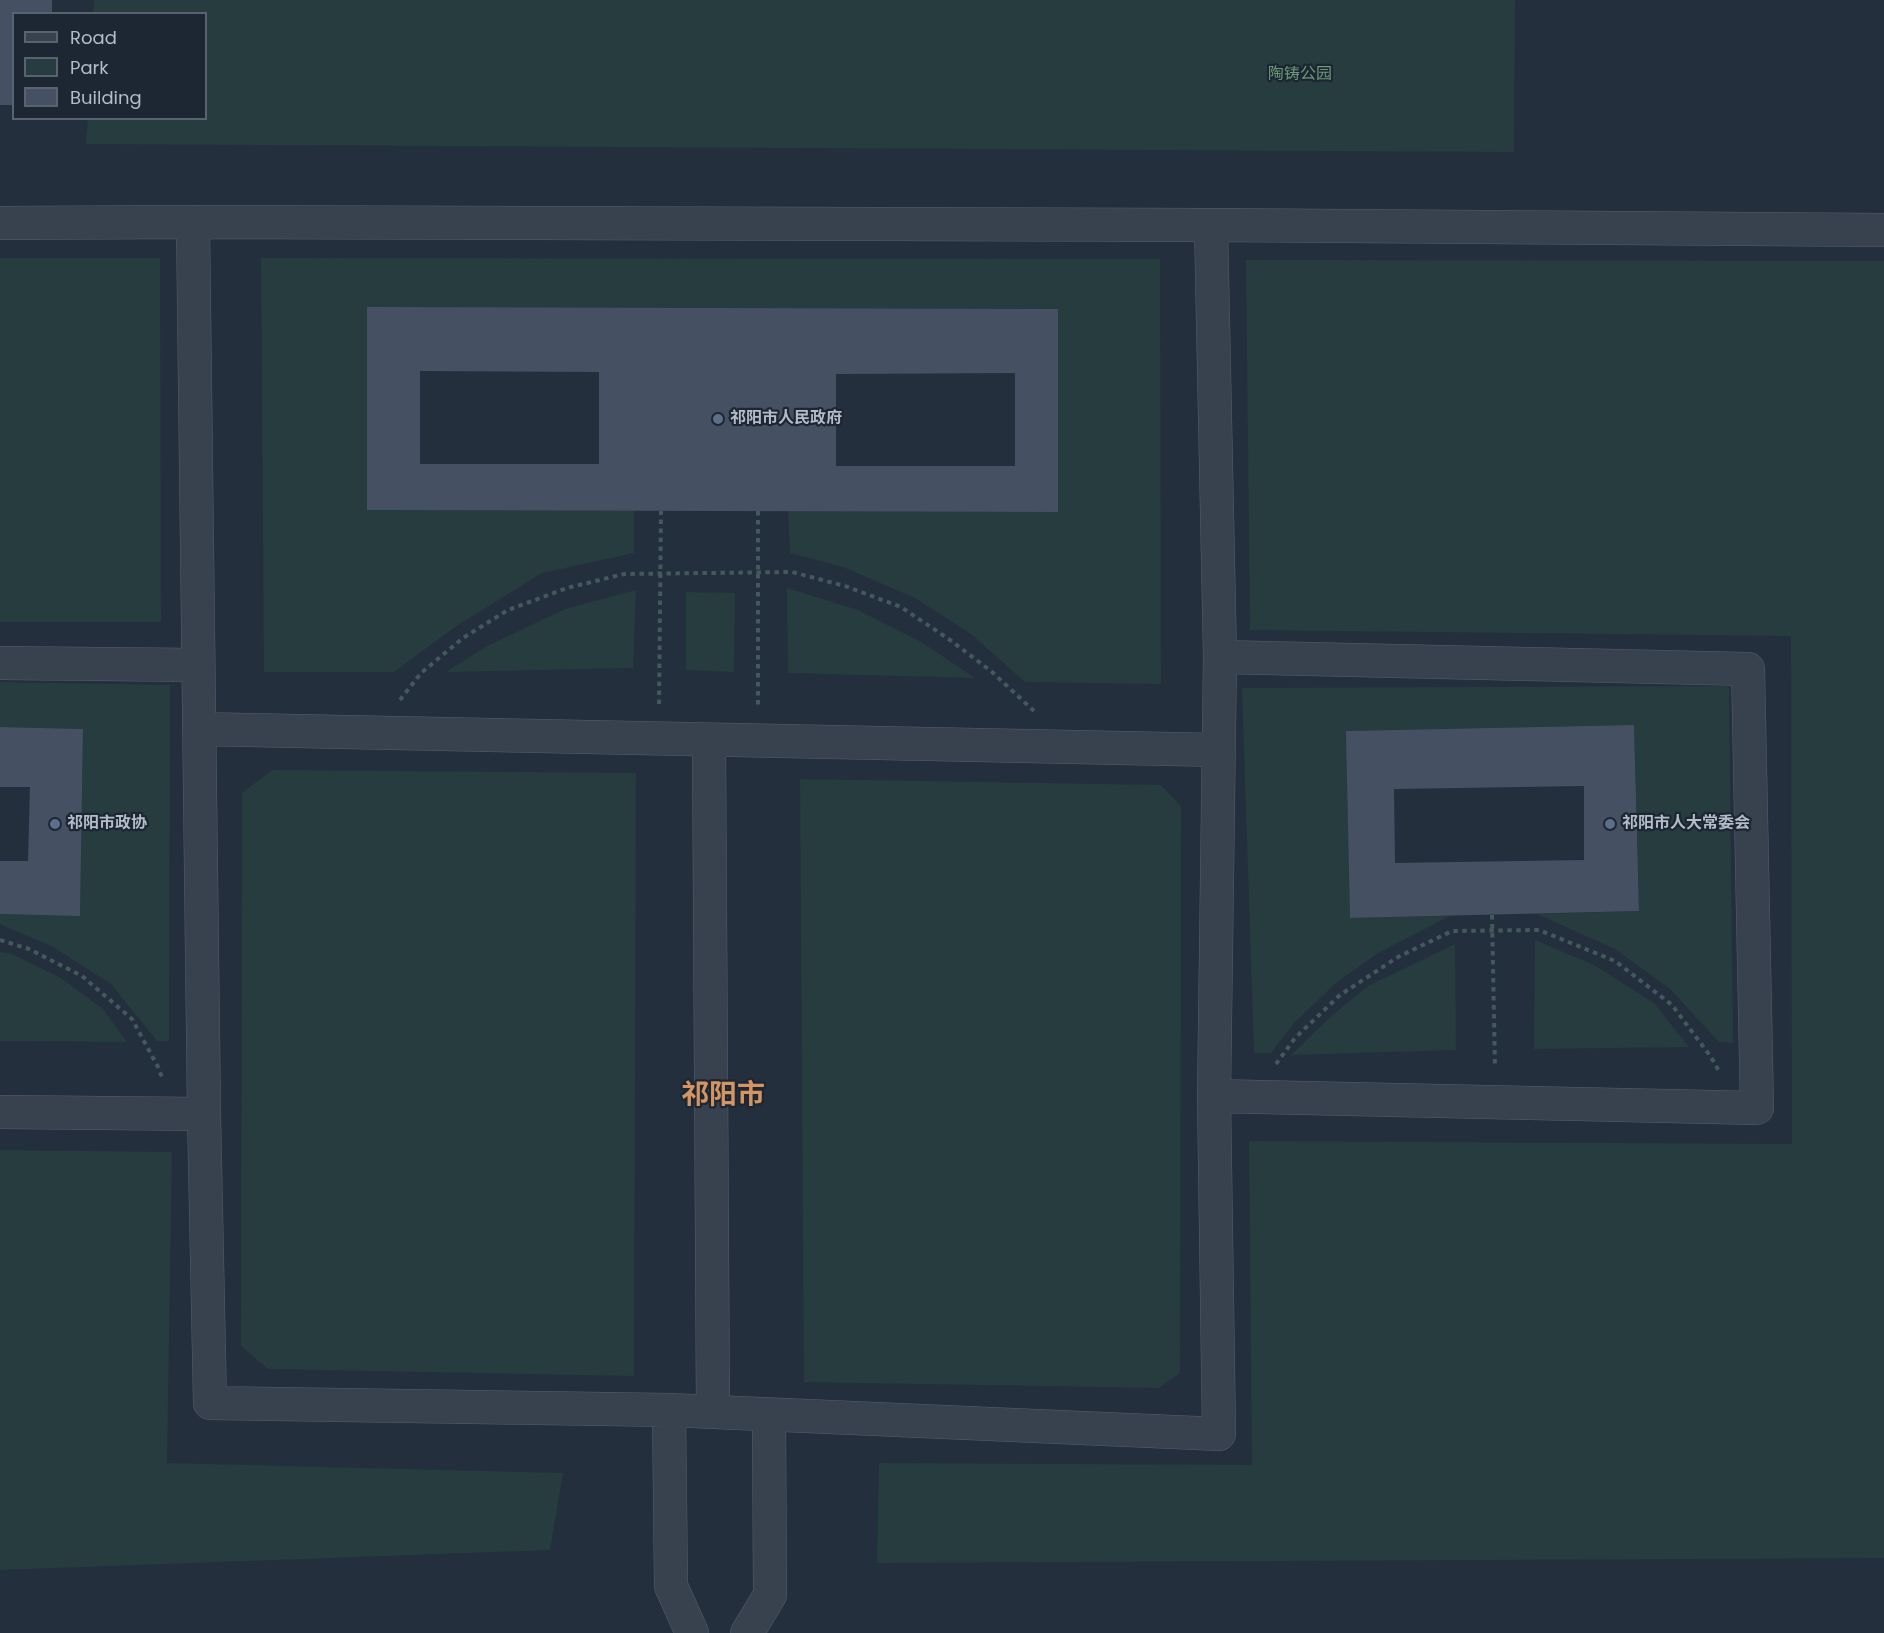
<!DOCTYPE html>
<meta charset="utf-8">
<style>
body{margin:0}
#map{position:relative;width:1884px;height:1633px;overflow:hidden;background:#242f3e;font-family:Poppins,sans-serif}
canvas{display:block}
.legend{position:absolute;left:12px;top:12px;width:195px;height:108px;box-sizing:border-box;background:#1d2633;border:2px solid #59626f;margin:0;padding:8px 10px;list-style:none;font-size:18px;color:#b4bcc9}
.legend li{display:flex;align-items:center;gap:12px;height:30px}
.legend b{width:30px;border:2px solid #59626f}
</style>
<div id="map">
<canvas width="1884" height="1633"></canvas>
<ul class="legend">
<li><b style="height:8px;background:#38414e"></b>Road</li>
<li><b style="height:16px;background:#263c3f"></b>Park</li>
<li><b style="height:16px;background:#455162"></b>Building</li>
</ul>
</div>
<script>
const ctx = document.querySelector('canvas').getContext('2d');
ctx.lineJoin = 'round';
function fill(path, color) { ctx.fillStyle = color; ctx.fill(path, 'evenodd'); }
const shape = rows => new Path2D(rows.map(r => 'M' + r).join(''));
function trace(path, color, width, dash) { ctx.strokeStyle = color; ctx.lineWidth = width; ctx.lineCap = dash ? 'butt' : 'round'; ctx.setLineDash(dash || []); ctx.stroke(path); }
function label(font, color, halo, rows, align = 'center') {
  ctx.font = font + ' Poppins,"Noto Sans SC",sans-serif'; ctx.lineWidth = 4.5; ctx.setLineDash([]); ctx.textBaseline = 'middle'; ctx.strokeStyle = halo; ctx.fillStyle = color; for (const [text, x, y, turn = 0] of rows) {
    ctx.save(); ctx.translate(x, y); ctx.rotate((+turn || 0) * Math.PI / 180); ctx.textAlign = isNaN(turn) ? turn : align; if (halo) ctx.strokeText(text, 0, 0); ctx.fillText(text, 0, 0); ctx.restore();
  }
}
fill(shape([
 [94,0,1515,0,1514,152,86,144,88,119,206,118,206,14,93,13],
 [0,258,160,258,161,622,0,622],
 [261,258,1160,259,1161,684,1025,682,971,634,915,598,843,567,790,553,788,511,1058,512,1058,309,367,308,367,510,634,511,634,553,542,573,455,627,394,672,264,672],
 [1246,260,1884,261,1884,1558,877,1563,879,1463,1252,1465,1249,1141,1792,1144,1791,636,1250,630],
 [787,588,858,610,923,643,975,678,788,673],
 [636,590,633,668,446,672,487,646,565,609],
 [686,592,735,593,734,672,686,670],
 [0,682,170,685,169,1041,157,1041,111,984,53,947,0,924,0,914,80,915,83,729,0,727],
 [1729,686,1733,1043,1719,1042,1670,989,1615,949,1537,914,1639,911,1634,725,1347,731,1351,918,1450,916,1378,953,1336,983,1294,1023,1271,1053,1254,1053,1242,688],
 [272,770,636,773,634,1376,268,1369,241,1346,242,793],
 [800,779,1161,785,1181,806,1180,1373,1159,1388,804,1382],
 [1535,940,1594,965,1654,1003,1689,1047,1534,1049],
 [1455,944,1456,1050,1291,1055,1329,1018,1368,986],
 [0,952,12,954,61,978,103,1009,127,1042,0,1041],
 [0,1150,172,1152,167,1463,563,1473,550,1550,0,1570]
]), '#263c3f');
fill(shape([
 [0,0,52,0,52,14,14,14,14,105,0,105],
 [367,307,1058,309,1058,512,367,510],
 [420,371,599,372,599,464,420,464],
 [1015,373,1015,466,836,466,836,374],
 [1634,725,1639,911,1350,918,1346,731],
 [1584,786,1584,860,1395,863,1394,789],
 [0,727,83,729,80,916,0,914,0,861,28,861,30,787,0,787]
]), '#455162');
const minor = shape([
 [193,222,204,1114,210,1403,669,1410,1219,1434,1214,1096,1220,657,1211,225],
 [0,223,193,222,1211,225,1884,230],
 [0,663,198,665],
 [199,729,1219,750],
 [709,740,713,1412],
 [1214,1096,1757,1108,1748,669,1220,657],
 [0,1112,204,1114],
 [669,1410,671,1586,692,1633],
 [747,1633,770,1595,769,1415]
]);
trace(minor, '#565f6c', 34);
trace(shape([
 [758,511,758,707],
 [400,700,421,673,463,638,508,610,567,588,624,574,792,572,845,586,901,607,950,640,991,671,1034,711],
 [659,704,661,511],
 [1492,915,1495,1068],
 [0,940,29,949,82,976,132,1019,158,1067,163,1080],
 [1276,1064,1295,1038,1340,995,1398,957,1452,931,1539,930,1615,961,1672,1005,1711,1057,1720,1073]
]), '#44595c', 4, [4.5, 4.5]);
trace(minor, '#38414e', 33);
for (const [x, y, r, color] of [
 [718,419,6,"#5c6f8a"],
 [55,824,6,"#5c6f8a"],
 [1610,824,6,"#5c6f8a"]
]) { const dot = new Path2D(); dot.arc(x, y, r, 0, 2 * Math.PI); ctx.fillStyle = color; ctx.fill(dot); trace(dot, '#1d2633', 2); }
label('16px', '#6b9a76', '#1d2633', [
 ["陶铸公园",1300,75]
]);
label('bold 16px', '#b4bcc9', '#1d2633', [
 ["祁阳市人民政府",730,419],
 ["祁阳市政协",67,824],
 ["祁阳市人大常委会",1622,824]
], 'left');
label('bold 28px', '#d59563', '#1d2633', [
 ["祁阳市",723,1097]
]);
</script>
